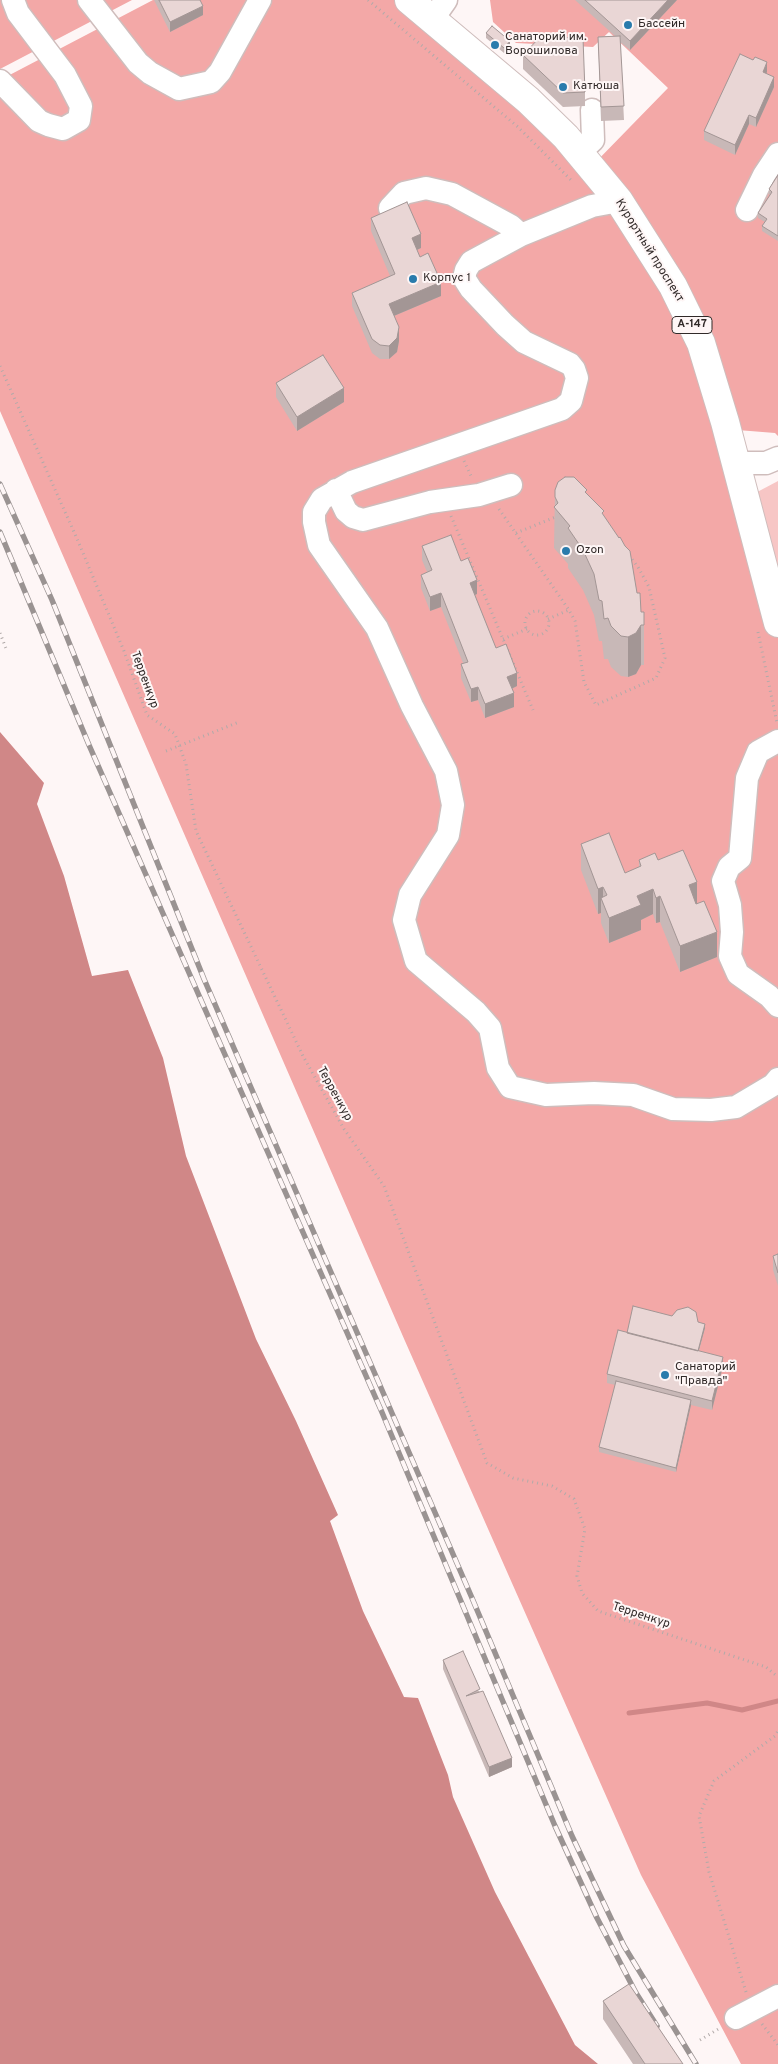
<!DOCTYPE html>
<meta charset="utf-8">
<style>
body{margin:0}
canvas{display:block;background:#fef6f6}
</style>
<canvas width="778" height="2064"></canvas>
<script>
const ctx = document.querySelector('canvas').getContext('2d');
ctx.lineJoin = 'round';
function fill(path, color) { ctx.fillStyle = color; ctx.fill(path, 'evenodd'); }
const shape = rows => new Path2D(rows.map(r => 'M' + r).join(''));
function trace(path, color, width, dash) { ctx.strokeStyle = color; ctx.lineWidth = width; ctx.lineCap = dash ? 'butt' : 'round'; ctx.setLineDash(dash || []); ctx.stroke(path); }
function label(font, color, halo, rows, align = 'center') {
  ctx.font = font + ' Overpass,sans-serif'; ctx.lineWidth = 4; ctx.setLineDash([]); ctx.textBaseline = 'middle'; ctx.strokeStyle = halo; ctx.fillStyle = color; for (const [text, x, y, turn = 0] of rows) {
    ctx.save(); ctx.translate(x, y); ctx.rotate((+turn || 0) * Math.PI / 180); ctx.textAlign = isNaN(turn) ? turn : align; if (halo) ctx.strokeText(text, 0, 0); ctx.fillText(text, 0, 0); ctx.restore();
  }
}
fill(shape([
 [778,481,778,628,744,499]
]), '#f7c6c5');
fill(shape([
 [0,0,132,0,0,69],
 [153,0,416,0,590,168,668,88,609,32,593,47,516,43,493,22,490,0,778,0,778,436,775,433,725,429,778,628,778,2064,741,2064,641,1875,405,1341,0,411,0,80]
]), '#f3a8a7');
fill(shape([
 [0,732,44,783,37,804,64,876,92,976,128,970,163,1058,186,1156,256,1339,296,1421,338,1515,330,1521,363,1611,404,1697,418,1698,448,1775,453,1797,495,1892,575,2045,598,2064,0,2064]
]), '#d08787');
trace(shape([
 [629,1713,707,1703,742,1710,778,1701]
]), '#d08787', 5);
const minor = shape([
 [89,0,138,63,150,73,179,89,211,82,220,72,260,0],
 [432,20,446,0],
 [0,81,39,121,48,125,63,129,79,120,81,106,65,75,18,13,13,0],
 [579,153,593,140,592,110],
 [390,208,404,193,426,188,452,194,511,226,521,235,592,206,619,201],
 [747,210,764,175,778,154],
 [521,235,471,262,466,270,464,278,471,289,505,325,524,342,570,364,574,369,577,378,571,401,562,409,352,482,322,499,314,512,314,522,319,545,377,628,412,706,446,771,453,805,448,835,410,895,404,920,416,961,476,1012,490,1028,498,1068,510,1087,546,1095,594,1093,633,1095,673,1109,711,1110,736,1107,773,1085,778,1079],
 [735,463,766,463,778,458],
 [336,490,346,511,353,517,363,520,430,502,479,495,511,485],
 [778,741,758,752,747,778,740,858,729,867,723,881,730,905,732,932,730,956,738,974,769,996,778,1006],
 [736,2018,778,1996]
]);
const major = shape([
 [409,0,528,100,566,137,619,201,673,286,701,343,725,422,778,623]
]);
trace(minor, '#cfbdbc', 25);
trace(major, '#cfbdbc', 30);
trace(shape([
 [368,0,518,127,571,180],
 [0,366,78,541,124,651,147,715,175,734,186,764,196,831,303,1056,344,1129,384,1186,487,1463,513,1478,552,1486,574,1499,585,1529,577,1576,582,1593,598,1611,766,1667,778,1677],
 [464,461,472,478],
 [499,509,569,610,575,621,584,682,596,705,656,678,665,658,649,587,638,567,629,555],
 [451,516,533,710],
 [516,533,558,516],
 '525 623a12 12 0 1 1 24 0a12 12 0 1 1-24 0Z',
 [548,619,569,610],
 [758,632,777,723],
 [0,633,7,651],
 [503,639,527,629],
 [166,751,239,722],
 [746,1992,709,1872,699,1816,714,1781,775,1736,778,1731],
 [762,2024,778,2045],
 [700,2040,720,2028]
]), '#b1aaa9', 3, [1, 4]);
trace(minor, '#fff', 22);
trace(major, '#fff', 28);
const rail = shape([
 [0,484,52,600,204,979,472,1598,572,1836,624,1946,696,2064],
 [0,532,89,745,381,1410,555,1826,597,1918,636,1993,657,2026]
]);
trace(rail, '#9a9392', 5.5);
trace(rail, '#fef6f6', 4, [11]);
fill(shape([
 [154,0,200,0,203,15,170,32],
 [575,0,677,0,630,50,620,42,624,120,601,121,598,37,615,36],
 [486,33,510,46,504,53,486,38],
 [523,55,585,92,585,106,563,107,523,69],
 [767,72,766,73,774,87,756,127,749,124,735,155,704,140,704,131],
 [778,175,778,241,762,231,762,226,765,222,758,218,758,213,770,195,769,194,769,189],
 [371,218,421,248,417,250,420,257,441,296,394,316,399,341,397,352,389,359,380,359,372,353,352,306,352,293,390,276,371,231],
 [276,383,344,402,297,431,276,397],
 [555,490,587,494,604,516,637,593,641,612,644,612,644,665,641,665,636,674,628,677,621,676,611,667,608,659,604,659,602,641,599,641,594,615,583,590,568,568,568,564,554,548],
 [422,546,461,561,477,594,475,595,496,648,517,686,512,689,514,707,485,718,478,700,471,702,461,678,461,664,463,663,441,607,430,611,421,588,421,575,427,572,422,560],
 [581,844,625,873,639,868,639,860,658,860,697,904,717,957,680,972,660,922,656,923,653,914,641,920,641,930,609,943,601,923,601,913,598,914,581,870],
 [778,1254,778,1286,773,1270,773,1256],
 [698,1322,705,1328,699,1351,723,1366,712,1410,691,1405,676,1472,599,1452,599,1447,615,1385,607,1383,607,1374,627,1333],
 [443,1660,480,1692,512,1767,489,1777,443,1669],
 [603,2001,683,2064,633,2064,603,2019]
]), '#c8b8b7');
fill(shape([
 [668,0,677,0,630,50,630,41],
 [203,6,203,15,170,32,170,22],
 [510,41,510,46,504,53,504,48],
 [767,62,767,72,763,81,763,72],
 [774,77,774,87,756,127,756,118],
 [749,115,749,124,735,155,735,145],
 [421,234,421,248,412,252,412,238],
 [441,282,441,296,389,318,389,304],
 [399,327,399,341,397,352,389,359,389,346],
 [344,388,344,402,297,431,297,417],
 [477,580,477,594,470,597,470,583],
 [441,593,441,607,430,611,430,597],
 [641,625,641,665,636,674,628,677,628,637],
 [517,673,517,686,507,691,507,677],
 [478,687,478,700,471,702,471,689],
 [514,693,514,707,485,718,485,704],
 [697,882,697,908,689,885],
 [603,887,603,904,601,898,601,913,598,914,598,889],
 [653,889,653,914,641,920,641,930,609,943,609,918,637,896],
 [660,896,660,922,656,923,656,898],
 [717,932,717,957,680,972,680,946],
 [705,1324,705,1328,696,1360,696,1355],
 [723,1357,723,1366,712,1410,712,1401],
 [691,1400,691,1405,676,1472,676,1468],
 [512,1758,512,1767,489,1777,489,1767]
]), '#a39695');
const building = shape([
 [159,0,200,0,203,6,170,22,159,0],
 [585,0,668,0,630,41,585,0],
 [492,26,510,41,504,48,486,33,492,26],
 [620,36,624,106,601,107,598,37,620,36],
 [540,37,583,38,585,92,563,93,523,55,540,37],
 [740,54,753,60,755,57,767,62,763,72,774,77,756,118,749,115,735,145,704,131,740,54],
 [778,175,778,236,762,226,767,219,758,213,772,192,769,189,778,175],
 [407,202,421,234,412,238,420,257,428,253,441,282,389,304,399,327,397,338,389,346,380,345,372,339,352,293,395,274,371,218,407,202],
 [323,355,344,388,297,417,276,383,323,355],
 [565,477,574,477,587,490,585,492,604,511,602,513,619,538,620,537,625,546,630,551,637,593,640,593,641,612,644,612,644,625,641,625,636,633,628,637,621,636,611,626,608,618,604,619,602,601,599,600,594,574,583,550,568,528,570,526,554,507,558,503,555,497,555,490,558,482,565,477],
 [451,535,461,561,468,558,477,580,470,583,496,648,506,644,517,673,507,677,514,693,485,704,478,687,471,689,461,664,468,662,441,593,430,597,421,575,432,570,422,546,451,535],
 [609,833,625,873,641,866,639,860,655,853,658,860,683,850,697,882,689,885,696,904,704,901,717,932,680,946,660,896,656,898,653,889,637,896,641,905,609,918,601,898,607,895,603,887,598,889,581,844,609,833],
 [778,1254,778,1273,773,1256,778,1254],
 [633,1306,672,1316,677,1310,688,1307,696,1312,698,1322,705,1324,698,1351,627,1333,633,1306],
 [618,1330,723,1357,712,1401,607,1374,618,1330],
 [616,1381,691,1400,676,1468,599,1447,616,1381],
 [463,1651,480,1689,466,1696,483,1691,512,1758,489,1767,443,1660,463,1651],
 [629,1984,683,2064,645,2064,603,2001,629,1984]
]);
fill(building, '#e9d6d5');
trace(building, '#a39695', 1);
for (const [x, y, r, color] of [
 [628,25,5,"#297bac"],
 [495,45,5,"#297bac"],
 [563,87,5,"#297bac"],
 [413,279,5,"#297bac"],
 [566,551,5,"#297bac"],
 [665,1375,5,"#297bac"]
]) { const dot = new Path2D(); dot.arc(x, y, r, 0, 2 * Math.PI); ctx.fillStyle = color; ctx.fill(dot); trace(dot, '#fef6f6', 2); }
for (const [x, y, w] of [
 [692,325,40]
]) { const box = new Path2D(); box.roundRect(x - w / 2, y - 8.5, w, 17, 4); ctx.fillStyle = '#fef6f6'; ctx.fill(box); trace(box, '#312a29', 1); }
label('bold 11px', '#312a29', null, [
 ["А-147",692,325]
]);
label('12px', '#312a29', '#fef6f6', [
 ["Бассейн",638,25],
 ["Санаторий им.",505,38],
 ["Ворошилова",505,52],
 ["Катюша",573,87],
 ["Корпус 1",423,279],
 ["Ozon",576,551],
 ["Санаторий",675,1368],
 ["\"Правда\"",675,1382]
], 'left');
label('12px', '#312a29', '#fef6f6', [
 ["Курортный проспект",649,251,58],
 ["Терренкур",144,680,70],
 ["Терренкур",334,1094,61],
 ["Терренкур",641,1616,18]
]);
</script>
